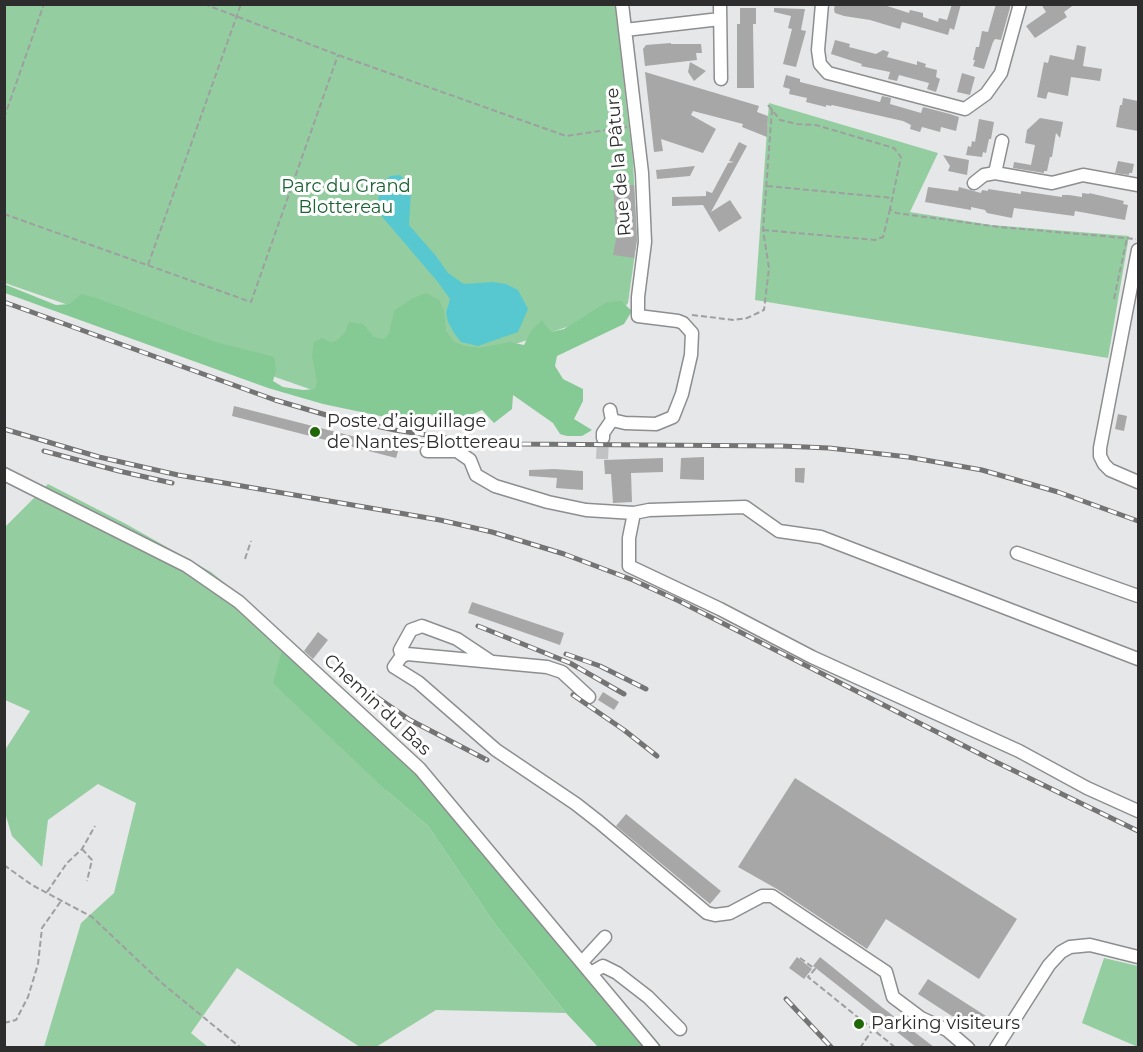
<!DOCTYPE html>
<meta charset="utf-8">
<style>
body{margin:0}
#map{position:relative;width:1143px;height:1052px;overflow:hidden;background:#e6e7e8;font-family:Montserrat,sans-serif}
canvas{display:block}
.frame{position:absolute;inset:0;border:6px solid #2d2d2e;pointer-events:none}
</style>
<div id="map">
<canvas width="1143" height="1052"></canvas>
<div class="frame"></div>
</div>
<script>
const ctx = document.querySelector('canvas').getContext('2d');
ctx.lineJoin = 'round';
function fill(path, color) { ctx.fillStyle = color; ctx.fill(path, 'evenodd'); }
const shape = rows => new Path2D(rows.map(r => 'M' + r).join(''));
function trace(path, color, width, dash) { ctx.strokeStyle = color; ctx.lineWidth = width; ctx.lineCap = dash ? 'butt' : 'round'; ctx.setLineDash(dash || []); ctx.stroke(path); }
function label(font, color, halo, rows, align = 'center') {
  ctx.font = font + ' Montserrat,sans-serif'; ctx.lineWidth = 6; ctx.setLineDash([]); ctx.textBaseline = 'middle'; ctx.strokeStyle = halo; ctx.fillStyle = color; for (const [text, x, y, turn = 0] of rows) {
    ctx.save(); ctx.translate(x, y); ctx.rotate((+turn || 0) * Math.PI / 180); ctx.textAlign = isNaN(turn) ? turn : align; if (halo) ctx.strokeText(text, 0, 0); ctx.fillText(text, 0, 0); ctx.restore();
  }
}
fill(shape([
 [5,5,615,5,633,162,637,239,628,303,624,308,344,401,5,283],
 [769,103,938,153,910,212,991,225,1129,236,1108,358,755,300],
 [48,484,126,524,211,572,249,603,285,639,387,791,428,826,495,924,566,1013,436,1010,376,1047,360,1047,237,968,191,1033,208,1047,44,1047,81,923,114,893,136,803,98,784,48,820,42,867,12,836,5,813,5,750,30,711,5,700,4,528],
 [1104,958,1138,966,1138,1047,1082,1023]
]), '#94cea0');
fill(shape([
 [4,284,56,305,70,304,81,294,96,298,216,342,274,357,276,370,273,381,283,387,303,390,315,389,317,381,312,356,314,342,322,338,330,342,336,341,345,333,349,322,363,324,374,337,384,339,389,334,394,311,413,298,426,293,439,300,444,311,446,331,454,342,465,346,479,348,510,342,524,345,531,331,542,320,551,332,564,329,607,302,621,301,632,311,624,324,557,356,555,366,563,379,583,389,583,401,574,419,592,430,582,436,567,436,560,434,553,423,513,395,512,409,494,423,482,410,447,426,428,426,323,404,268,388,5,293],
 [285,639,390,731,430,773,662,1047,598,1047,566,1013,495,924,428,826,387,791,273,683]
]), '#85c994');
fill(shape([
 [400,175,407,182,411,192,409,225,436,256,448,273,464,284,493,282,506,284,518,290,528,309,518,332,478,346,461,342,454,333,448,322,446,313,450,299,437,281,378,212,379,186,390,176]
]), '#58c8d0');
fill(shape([
 [835,4,881,4,909,13,910,10,923,13,923,17,938,22,939,18,947,20,952,4,961,4,954,30,950,28,948,35,902,22,900,29,870,20,844,16,835,13,834,10],
 [996,4,1011,4,1001,40,995,39,993,42,984,69,973,66,975,60,973,60,976,47,979,47,982,31,988,32],
 [1041,4,1075,4,1064,12,1067,17,1035,38,1026,26,1046,12],
 [740,8,756,8,756,24,753,24,754,88,737,88,737,24,740,24],
 [774,8,805,9,801,30,806,31,796,67,783,64,792,29,788,28,791,16,774,12],
 [835,40,850,44,849,47,876,54,883,50,889,52,887,57,917,65,917,61,926,64,925,67,937,70,936,77,940,79,936,92,927,89,929,83,899,75,897,81,888,79,890,72,861,66,862,64,831,54],
 [671,43,671,44,701,44,702,53,696,53,697,60,645,66,643,49,646,45],
 [1077,45,1086,47,1083,66,1102,69,1100,81,1071,77,1068,96,1048,92,1046,99,1037,97,1044,62,1048,63,1050,55,1074,60],
 [690,62,706,71,694,81,688,72],
 [645,72,759,106,757,112,768,116,767,137,742,127,743,124,693,111,691,115,716,129,703,153,661,139,663,151,654,152],
 [962,73,975,77,970,95,957,92],
 [786,75,800,79,800,82,880,102,882,96,891,98,890,104,921,113,923,107,950,114,959,117,956,131,941,127,940,132,922,127,920,132,910,129,911,125,903,121,832,105,831,106,826,105,826,107,806,102,807,98,789,94,790,89,783,87],
 [1123,98,1138,101,1138,131,1116,127,1120,105,1122,105],
 [1040,118,1063,122,1060,138,1056,133,1052,157,1050,157,1047,171,1044,171,1044,173,1013,168,1014,162,1031,165,1035,145,1025,143,1027,130],
 [979,119,994,122,991,139,989,139,986,153,983,152,982,157,966,155,968,146,971,147,972,141,975,142],
 [739,142,747,146,711,212,730,200,742,218,719,232,703,205,672,206,672,197,706,196,706,191,712,193,728,163,734,162,729,161],
 [943,155,969,160,967,175,948,171,950,166],
 [1118,161,1134,164,1132,173,1129,173,1129,175,1115,173],
 [695,166,690,176,657,179,656,170],
 [634,185,637,240,634,258,613,255,616,239,613,186],
 [928,187,958,191,959,187,981,193,982,190,988,191,988,189,1021,194,1021,191,1062,197,1062,195,1069,195,1082,197,1082,193,1089,194,1089,193,1124,201,1123,204,1128,205,1125,220,1075,211,1074,216,1014,208,1012,218,987,213,985,210,971,207,971,210,925,202],
 [234,406,399,448,396,458,232,416],
 [1118,414,1127,416,1124,431,1115,429],
 [704,457,704,480,680,479,681,458],
 [663,458,663,472,631,473,632,502,613,503,611,474,605,474,604,460],
 [795,468,805,468,804,483,795,482],
 [554,469,583,471,583,490,556,488,557,478,529,476,529,470],
 [472,602,564,633,560,645,468,613],
 [318,632,328,640,313,659,304,651],
 [603,692,619,702,614,710,598,700],
 [795,778,1017,919,979,979,886,919,867,949,777,889,738,867],
 [626,814,721,891,710,904,616,826],
 [797,957,812,969,804,979,789,968],
 [820,957,883,1008,934,1047,916,1047,813,966],
 [928,979,986,1016,977,1029,957,1015,955,1018,918,994]
]), '#a8a7a7');
trace(shape([
 [602,459,603,438]
]), '#c1c2c3', 12, [12, 6]);
const minor = shape([
 [720,4,721,79],
 [822,4,818,50,820,64,828,73,965,109,986,94,1001,73,1020,4],
 [625,30,720,19],
 [995,173,1052,183,1083,175,1138,185],
 [974,183,984,175,995,173,1002,141],
 [1138,250,1100,448,1100,456,1104,464,1110,470,1138,482],
 [610,410,612,420,625,423,656,424,673,417,682,394,691,355,692,333,683,323,678,321,638,316,638,297,645,242,642,173,622,4],
 [603,438,603,433,612,420],
 [427,451,457,451,470,460,476,475,495,486,548,502,586,510,634,513],
 [4,474,187,566,239,602,420,769,653,1048],
 [1017,553,1138,596],
 [402,656,400,650,411,630,422,626,457,639,490,661],
 [1138,659,821,537,779,531,745,507,649,510,634,513,629,538,629,566,720,609,812,657,1019,751,1087,788,1138,811],
 [589,697,562,672,547,667,407,654,401,657,394,667,418,682,496,750,576,804,599,822,707,913,715,915,730,913,762,896,772,896,886,972,893,997,921,1018,947,1030,968,1048],
 [582,962,605,937],
 [591,973,603,966,617,973,648,997,680,1029],
 [996,1048,1049,965,1061,952,1070,947,1090,945,1138,957]
]);
trace(minor, '#8d8e8f', 15);
trace(shape([
 [204,4,338,55,566,136,627,127],
 [768,105,780,120,797,124,816,125,894,148,901,157,890,209,896,213,999,227,1136,239],
 [4,118,44,4],
 [767,186,893,198],
 [4,214,251,302,338,55],
 [763,230,875,240,883,237,890,209],
 [148,265,241,4],
 [1114,299,1127,238],
 [692,315,734,320,747,318,764,310,769,268,763,230,772,109],
 [245,559,251,541],
 [82,849,92,860,87,881],
 [4,865,32,885,92,917,163,984,241,1048],
 [47,892,67,863,82,849,95,826],
 [800,958,815,969,808,977,896,1048],
 [4,1023,16,1020,28,997,38,964,42,928,61,901],
 [860,1048,873,1029]
]), '#9e9fa0', 2, [6, 3]);
trace(minor, '#fff', 12);
const rail = shape([
 [4,302,275,400,333,417,395,430,453,439,516,444,781,446,829,448,908,457,982,470,1058,492,1138,521],
 [4,429,99,457,178,475,440,520,492,532,564,554,633,580,679,601,994,761,1138,831],
 [44,451,119,471,172,483],
 [478,626,570,663,624,694],
 [566,654,600,666,646,689],
 [573,695,624,730,657,756],
 [402,719,368,691,410,720,487,760],
 [786,999,832,1048]
]);
trace(rail, '#747475', 5);
trace(rail, '#fff', 3, [9]);
for (const [x, y, r, color] of [
 [315,432,6,"#1e6906"],
 [859,1024,6,"#1e6906"]
]) { const dot = new Path2D(); dot.arc(x, y, r, 0, 2 * Math.PI); ctx.fillStyle = color; ctx.fill(dot); trace(dot, '#fff', 2); }
label('18px', '#2d2d2e', '#fff', [
 ["Rue de la Pâture",619,162,-95],
 ["Chemin du Bas",377,705,43]
]);
label('18px', '#1a6332', '#fff', [
 ["Parc du Grand",346,187],
 ["Blottereau",346,208]
]);
label('18px', '#2d2d2e', '#fff', [
 ["Poste d’aiguillage",327,422],
 ["de Nantes-Blottereau",327,443],
 ["Parking visiteurs",871,1024]
], 'left');
</script>
